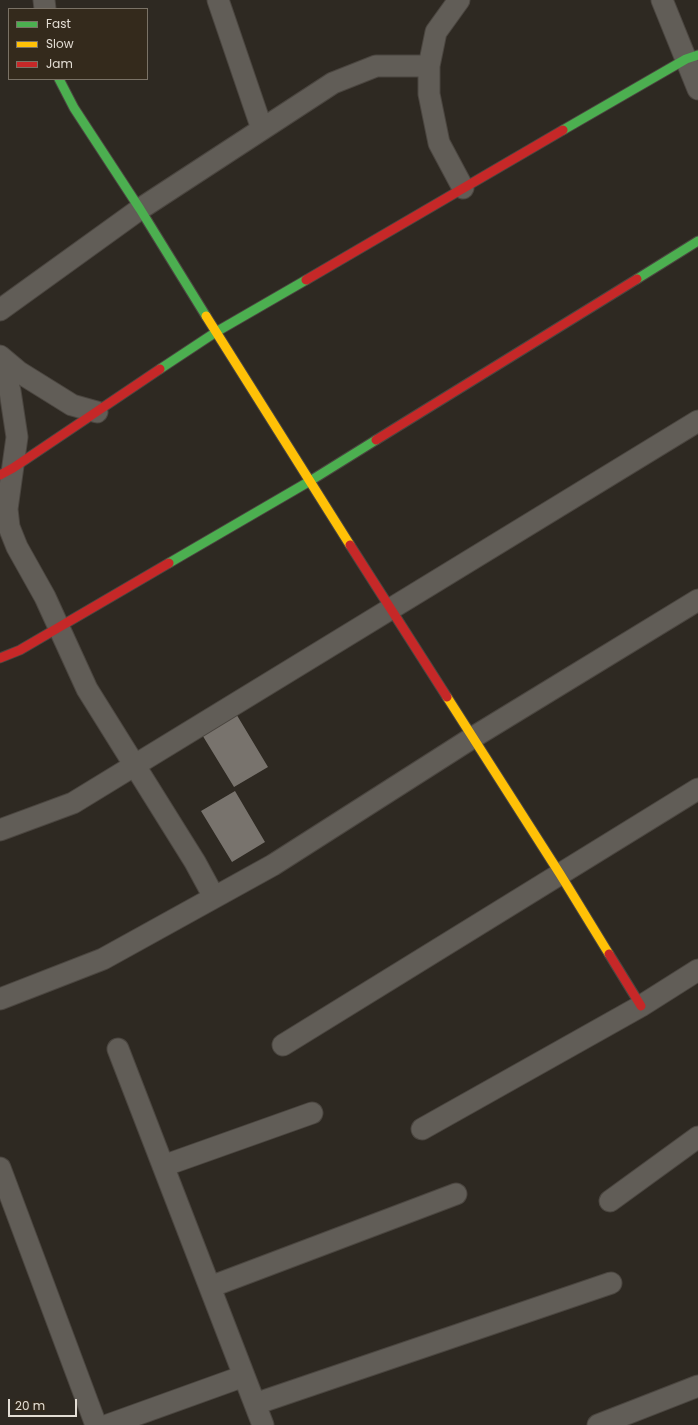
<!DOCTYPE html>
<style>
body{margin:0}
#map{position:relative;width:698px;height:1425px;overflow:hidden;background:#2e2922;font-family:Poppins,sans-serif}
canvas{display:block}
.legend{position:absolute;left:8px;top:8px;width:140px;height:72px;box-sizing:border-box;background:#342a1c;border:1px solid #7a7266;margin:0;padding:5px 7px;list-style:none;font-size:12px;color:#e3ddd4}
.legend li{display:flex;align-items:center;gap:8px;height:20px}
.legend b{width:20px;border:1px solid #7a7266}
.scale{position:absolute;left:8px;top:1399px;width:69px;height:18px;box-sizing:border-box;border:2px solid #e3ddd4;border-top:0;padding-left:5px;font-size:12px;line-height:14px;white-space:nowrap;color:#e3ddd4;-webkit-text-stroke:3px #342a1c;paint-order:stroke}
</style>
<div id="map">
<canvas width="698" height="1425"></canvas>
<ul class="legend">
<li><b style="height:5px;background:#4caf50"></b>Fast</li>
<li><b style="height:5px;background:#ffc107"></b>Slow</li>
<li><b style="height:5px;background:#c62828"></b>Jam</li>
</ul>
<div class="scale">20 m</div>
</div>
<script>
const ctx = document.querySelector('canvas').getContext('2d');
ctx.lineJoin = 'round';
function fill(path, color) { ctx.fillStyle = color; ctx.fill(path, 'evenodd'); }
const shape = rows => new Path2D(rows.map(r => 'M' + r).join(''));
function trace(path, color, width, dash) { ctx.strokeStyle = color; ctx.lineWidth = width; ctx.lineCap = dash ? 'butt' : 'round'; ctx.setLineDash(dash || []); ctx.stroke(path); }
fill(shape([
 [235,712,268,767,234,787,201,733],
 [235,791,265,842,232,862,201,811]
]), '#78736d');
const street = shape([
 [44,0,45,9],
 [218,0,262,129],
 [459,0,436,32,429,66,429,94,439,143,463,188],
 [662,0,698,89],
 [0,310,140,209,333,83,376,66,429,66],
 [0,356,19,372,72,405,97,412],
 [0,360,10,391,17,437,7,509,9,527,17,547,45,597,87,689,195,862,214,897],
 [0,830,73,803,698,421],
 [0,999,103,959,273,865,472,738,698,600],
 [283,1045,698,789],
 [118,1049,263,1425],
 [422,1129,641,1006,698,970],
 [163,1166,312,1113],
 [0,1168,96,1425],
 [610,1201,698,1137],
 [210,1287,456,1194],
 [255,1404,611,1283],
 [108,1425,244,1376],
 [598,1425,698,1386]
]);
const fast = shape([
 [59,79,74,108,140,209,206,316],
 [563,130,686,59,698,55],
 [637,279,698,241],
 [160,369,216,332,306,280],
 [169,563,310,481,376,440]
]);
const slow = shape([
 [206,316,350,545],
 [447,697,560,874,609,954]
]);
const jam = shape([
 [306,280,563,130],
 [376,440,637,279],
 [0,475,13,468,160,369],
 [350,545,447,697],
 [0,658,20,650,169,563],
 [609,954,641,1006]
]);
trace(street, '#4b4640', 23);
trace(fast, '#4b4640', 11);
trace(slow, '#4b4640', 11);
trace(jam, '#4b4640', 11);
trace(street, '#615d57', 21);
trace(fast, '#4caf50', 9);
trace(slow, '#ffc107', 9);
trace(jam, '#c62828', 9);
</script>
